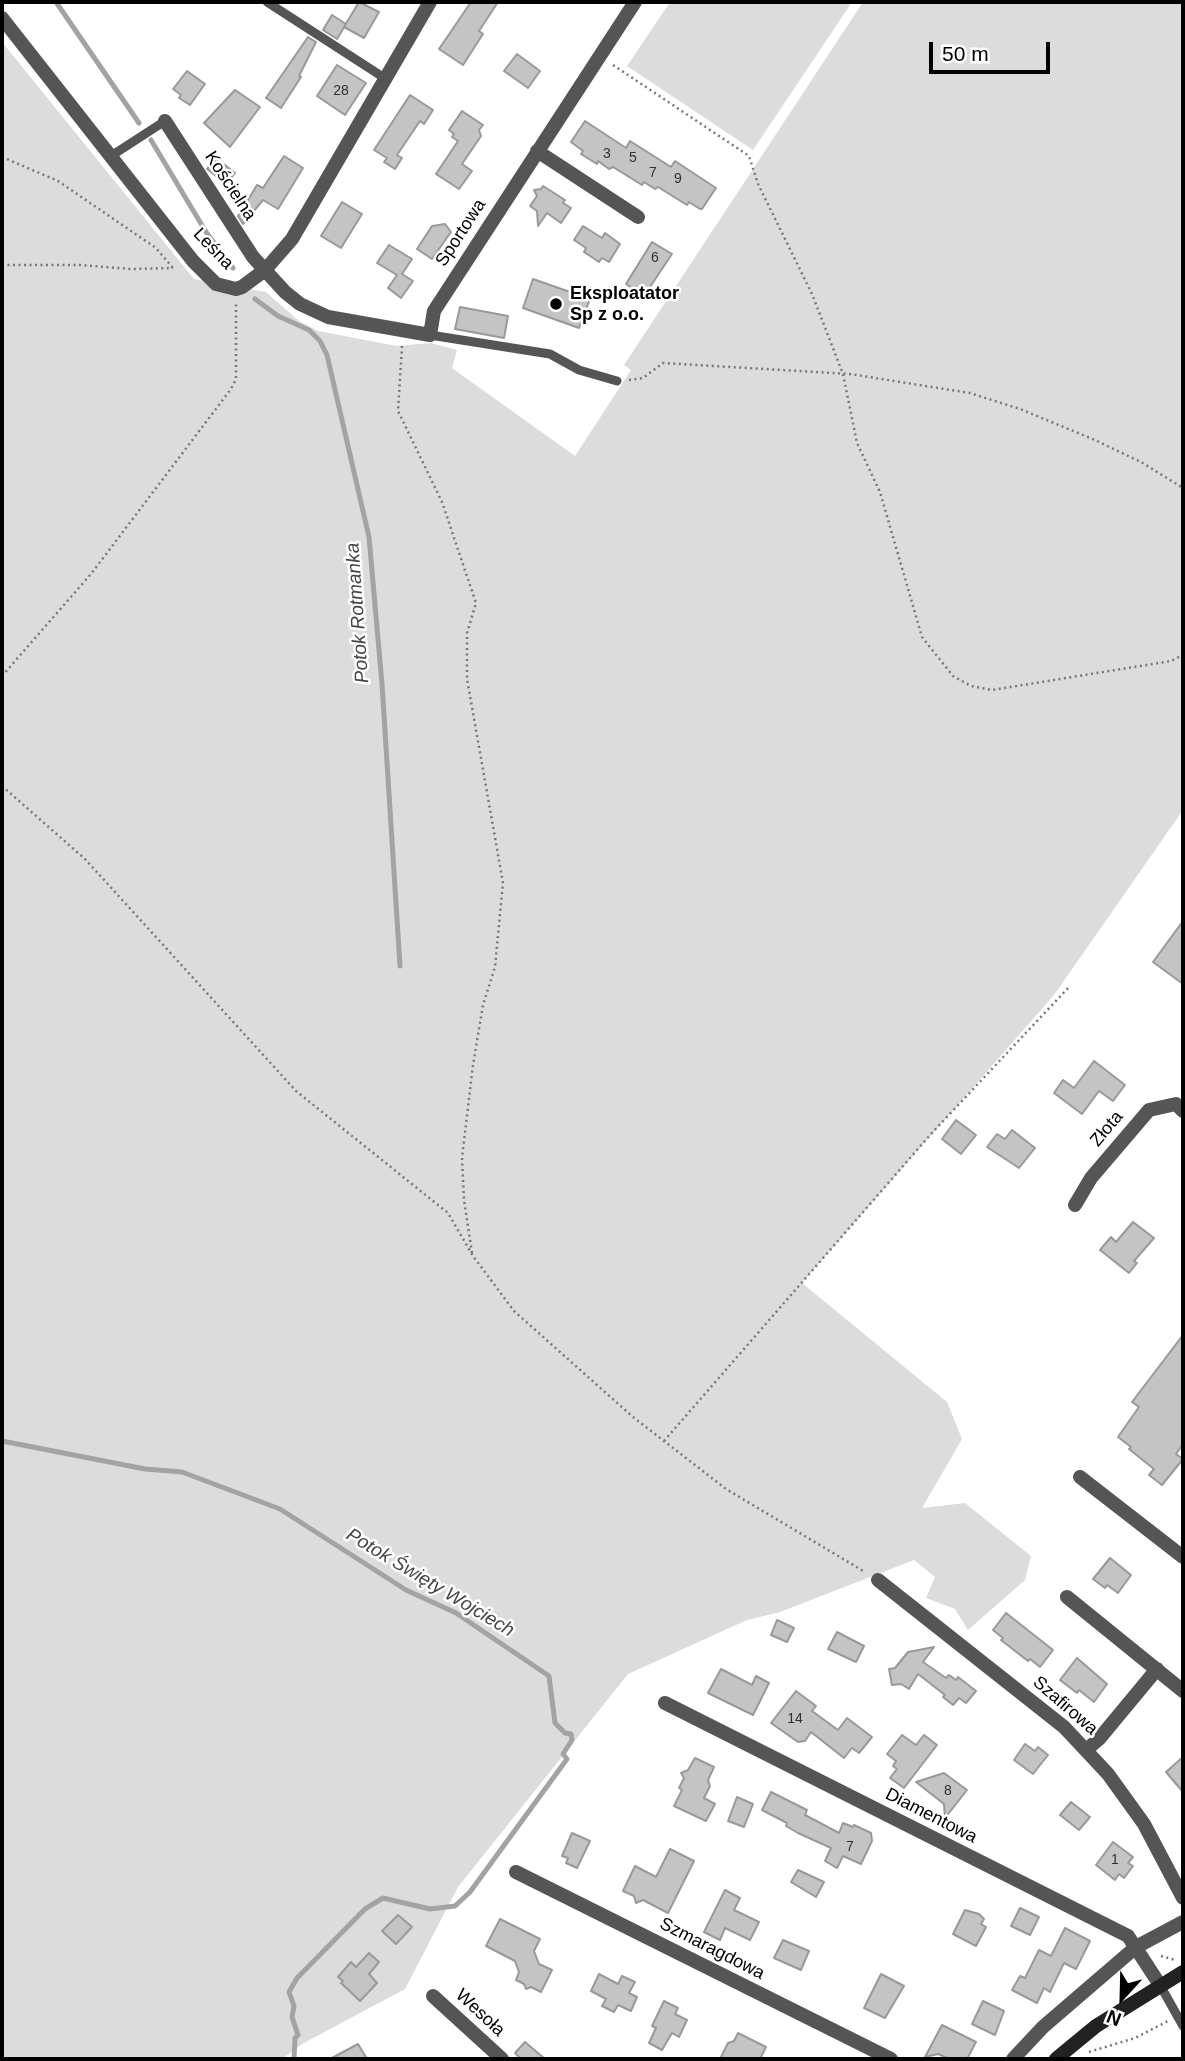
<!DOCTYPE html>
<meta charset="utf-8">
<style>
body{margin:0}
#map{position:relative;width:1185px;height:2061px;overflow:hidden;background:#fff;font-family:Helvetica,sans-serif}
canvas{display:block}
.frame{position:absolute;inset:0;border:4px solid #000;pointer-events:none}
.north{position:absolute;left:1087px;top:1963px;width:70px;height:70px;-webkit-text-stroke:5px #fff;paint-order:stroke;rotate:202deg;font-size:19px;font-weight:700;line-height:28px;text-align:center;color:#000}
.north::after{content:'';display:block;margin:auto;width:24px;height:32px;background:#000;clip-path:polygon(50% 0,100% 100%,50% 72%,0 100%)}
.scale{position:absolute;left:929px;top:42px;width:121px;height:32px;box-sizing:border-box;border:4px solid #000;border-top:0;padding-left:9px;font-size:21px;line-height:24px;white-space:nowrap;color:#000;-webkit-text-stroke:5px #fff;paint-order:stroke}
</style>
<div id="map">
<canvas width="1185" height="2061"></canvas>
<div class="frame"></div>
<div class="north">N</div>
<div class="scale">50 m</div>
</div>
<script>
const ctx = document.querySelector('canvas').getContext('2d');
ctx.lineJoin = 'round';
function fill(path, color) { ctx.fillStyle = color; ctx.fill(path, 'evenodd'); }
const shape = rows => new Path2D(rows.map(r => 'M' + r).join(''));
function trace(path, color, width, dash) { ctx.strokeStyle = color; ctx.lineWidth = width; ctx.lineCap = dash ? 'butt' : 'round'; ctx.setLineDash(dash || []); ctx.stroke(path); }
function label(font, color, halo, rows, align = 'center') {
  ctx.font = font + ' Helvetica,sans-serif'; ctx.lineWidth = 5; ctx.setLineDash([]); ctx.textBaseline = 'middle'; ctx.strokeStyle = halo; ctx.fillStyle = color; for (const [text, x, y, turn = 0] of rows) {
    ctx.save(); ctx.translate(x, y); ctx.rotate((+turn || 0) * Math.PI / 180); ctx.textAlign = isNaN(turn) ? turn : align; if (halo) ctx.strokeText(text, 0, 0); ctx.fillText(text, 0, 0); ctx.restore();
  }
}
fill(shape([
 [670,2,852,2,753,150,627,66],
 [863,2,1183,2,1183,810,1054,995,802,1283,947,1402,962,1439,922,1508,965,1503,1031,1556,1025,1580,968,1630,955,1609,926,1598,935,1577,914,1560,780,1612,747,1620,628,1674,458,1887,405,1989,302,2044,282,2059,2,2059,2,42,194,279,266,292,299,321,318,331,397,346,431,343,457,350,452,368,575,456,631,370,624,365]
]), '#dcdcdc');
trace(shape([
 [56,2,139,123],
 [151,140,206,232,233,268],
 [255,299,278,316,309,330,320,341,327,355,369,537,382,684,400,966],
 [2,1441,145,1469,182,1472,280,1509,406,1590,456,1613,549,1676,555,1723,565,1733,571,1734,572,1740,563,1754,567,1759,470,1892,455,1906,430,1909,383,1898,365,1909,297,1978,289,1992,294,2006,292,2017,298,2035,295,2038,294,2059]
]), '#a3a3a3', 5);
const building = shape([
 [359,2,379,12,364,38,344,27,359,2],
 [471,2,498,2,479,31,483,34,463,65,439,49,471,2],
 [332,15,346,24,337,39,323,30,332,15],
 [308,37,316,42,299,76,301,77,281,108,266,98,308,37],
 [517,54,540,71,528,88,504,71,517,54],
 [337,65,366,83,345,115,317,96,337,65],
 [187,71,205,84,190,105,179,98,181,95,173,89,187,71],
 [235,90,260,107,230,147,204,123,235,90],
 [410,95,433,110,424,124,420,121,397,155,402,158,395,169,384,162,387,158,374,150,410,95],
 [462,111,483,125,479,130,481,136,462,164,472,171,459,189,436,174,458,141,452,137,454,134,449,130,462,111],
 [585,121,626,148,630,141,671,167,675,161,716,188,702,209,700,209,689,202,687,205,658,187,655,189,644,182,642,185,613,167,609,169,598,161,597,164,581,154,583,151,571,142,585,121],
 [284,156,303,168,278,209,263,200,243,224,238,216,257,185,263,188,284,156],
 [216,158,235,173,226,184,207,169,216,158],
 [543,186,565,200,563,203,571,208,561,223,547,213,538,226,537,211,530,206,537,196,534,190,541,189,543,186],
 [342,202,362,214,341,248,321,236,342,202],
 [445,224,451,232,432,259,417,249,432,226,445,224],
 [583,226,602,238,605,233,620,244,609,262,602,258,599,262,584,252,586,248,574,240,583,226],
 [652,242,672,254,644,296,626,284,652,242],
 [389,245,412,259,402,274,413,281,401,298,388,288,397,275,377,263,389,245],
 [533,279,590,299,579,328,523,308,533,279],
 [460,307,508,316,504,338,455,329,460,307],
 [1183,921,1183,984,1153,962,1183,921],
 [1094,1061,1125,1085,1113,1101,1099,1091,1082,1114,1054,1093,1063,1080,1074,1088,1094,1061],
 [956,1120,976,1135,961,1154,942,1139,956,1120],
 [1012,1130,1035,1148,1019,1168,987,1147,997,1134,1005,1139,1012,1130],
 [1133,1222,1154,1238,1134,1261,1137,1263,1129,1273,1100,1250,1111,1237,1116,1242,1133,1222],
 [1183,1335,1183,1444,1176,1454,1183,1459,1162,1485,1149,1475,1154,1469,1129,1449,1131,1447,1118,1437,1139,1407,1132,1402,1183,1335],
 [1110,1558,1131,1575,1118,1593,1107,1585,1105,1588,1093,1579,1110,1558],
 [1006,1613,1053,1650,1040,1667,1030,1659,1028,1661,1001,1640,1003,1638,993,1630,1006,1613],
 [777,1620,794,1628,787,1642,771,1635,777,1620],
 [837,1632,864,1646,856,1662,828,1649,837,1632],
 [934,1647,923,1662,946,1678,949,1675,956,1680,958,1677,976,1691,966,1703,959,1698,953,1705,943,1697,945,1695,918,1674,909,1689,901,1684,892,1685,889,1669,895,1668,908,1652,934,1647],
 [1077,1658,1107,1684,1094,1702,1079,1690,1077,1693,1060,1680,1077,1658],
 [721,1669,752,1685,756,1676,769,1683,753,1715,708,1693,721,1669],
 [796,1691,816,1706,812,1711,838,1730,847,1718,872,1737,859,1753,852,1748,844,1758,811,1732,805,1741,798,1742,771,1723,796,1691],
 [902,1735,916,1745,924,1735,937,1745,904,1788,890,1778,897,1769,893,1766,896,1761,887,1754,902,1735],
 [1025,1744,1035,1751,1038,1747,1048,1755,1033,1774,1014,1760,1025,1744],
 [1183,1757,1183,1792,1166,1772,1183,1757],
 [695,1758,714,1767,708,1780,710,1786,704,1798,715,1804,706,1821,674,1806,682,1790,679,1788,684,1778,681,1773,688,1770,695,1758],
 [944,1773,967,1790,945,1818,944,1804,916,1782,944,1773],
 [771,1792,807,1810,805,1815,839,1833,843,1823,853,1827,854,1825,871,1833,872,1841,861,1864,843,1856,837,1868,825,1861,831,1848,798,1833,786,1826,787,1823,762,1810,771,1792],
 [737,1797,753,1804,744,1827,728,1821,737,1797],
 [1071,1802,1090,1817,1079,1830,1060,1815,1071,1802],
 [572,1833,590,1841,577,1868,566,1863,568,1858,562,1856,572,1833],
 [1113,1842,1133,1857,1128,1863,1133,1866,1124,1878,1119,1874,1115,1880,1096,1865,1113,1842],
 [670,1849,694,1861,668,1913,643,1900,636,1903,634,1896,623,1891,635,1866,656,1877,670,1849],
 [798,1870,824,1882,816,1897,791,1882,798,1870],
 [725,1890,740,1898,734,1910,759,1922,750,1940,725,1928,720,1940,704,1932,725,1890],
 [1020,1908,1039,1917,1030,1935,1011,1926,1020,1908],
 [965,1910,979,1914,984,1919,981,1924,986,1927,976,1946,953,1934,965,1910],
 [398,1915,412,1927,396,1944,382,1931,398,1915],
 [500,1919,540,1939,534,1951,539,1964,552,1970,541,1992,531,1987,526,1989,524,1984,516,1980,519,1972,515,1961,486,1946,500,1919],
 [1065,1928,1090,1941,1076,1969,1064,1963,1050,1992,1044,1988,1037,2003,1012,1990,1020,1976,1025,1978,1039,1950,1051,1956,1065,1928],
 [783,1940,809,1951,801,1970,774,1958,783,1940],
 [369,1953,379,1962,369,1974,377,1983,360,2001,341,1983,343,1981,338,1977,351,1962,356,1967,369,1953],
 [599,1974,618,1984,622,1976,635,1982,629,1993,637,1997,631,2011,618,2005,614,2012,602,2006,606,1999,591,1991,599,1974],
 [881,1974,904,1986,885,2018,864,2008,881,1974],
 [664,2001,678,2008,675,2014,687,2020,679,2037,672,2033,662,2050,649,2043,656,2028,652,2026,664,2001],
 [983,2001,1004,2011,995,2035,972,2024,983,2001],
 [942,2025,976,2042,967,2059,950,2059,938,2054,925,2057,942,2025],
 [738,2033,766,2047,760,2059,720,2059,728,2043,734,2041,738,2033],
 [525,2042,545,2059,521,2059,515,2053,525,2042],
 [358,2044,367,2059,330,2059,358,2044]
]);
fill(building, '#c4c4c4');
trace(building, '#999', 2);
trace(shape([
 [613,65,749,156,758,184,812,294,843,374,857,443,880,492,922,637,953,676,971,686,992,690,1171,661,1183,655],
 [2,157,58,181,156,248,173,268],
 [2,265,80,265,131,269,173,268],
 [402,346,398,411,442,502,476,603,467,633,467,679,503,883,495,967,483,1005,473,1065,462,1158,464,1200,472,1253],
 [629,380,643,378,663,363,850,374,970,393,1020,409,1095,440,1141,462,1183,488],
 [2,676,91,574,231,389,236,379,236,303],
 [2,786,85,859,296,1091,448,1213,473,1256,514,1311,633,1417,726,1489,865,1572],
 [664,1441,930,1135,1069,987],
 [1161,1956,1175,1960],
 [1089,2052,1135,2038,1168,2021]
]), '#777', 2.5, [2, 3.5]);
trace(shape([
 [267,2,386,79],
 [111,156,165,121],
 [430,335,550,354,579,370,617,381],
 [1160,1985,1183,2026]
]), '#555', 9);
trace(shape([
 [2,18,193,261,216,284,236,289,242,287,265,270,292,239,430,2],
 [165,121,253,257,285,292,300,304,328,317,430,335,434,311,635,2],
 [537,151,638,217],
 [1075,1205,1091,1178,1149,1110,1176,1104,1183,1111],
 [1080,1477,1183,1557],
 [878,1580,1064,1727,1108,1774,1144,1824,1183,1898],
 [1067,1597,1183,1691],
 [665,1703,1128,1936,1160,1985],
 [1086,1750,1099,1739,1157,1669],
 [516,1872,891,2059],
 [433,1996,502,2059],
 [1013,2059,1043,2027,1136,1947,1183,1922]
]), '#555', 14);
trace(shape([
 [1056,2059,1096,2026,1183,1972]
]), '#222', 14);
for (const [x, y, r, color] of [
 [556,304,7,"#000"]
]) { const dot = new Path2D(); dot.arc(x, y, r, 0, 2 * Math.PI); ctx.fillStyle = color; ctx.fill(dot); trace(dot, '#fff', 2.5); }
label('14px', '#313131', null, [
 ["28",341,91],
 ["3",607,154],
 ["5",633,158],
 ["7",653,173],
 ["9",678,179],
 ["6",655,258],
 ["14",795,1719],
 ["8",948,1791],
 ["7",850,1847],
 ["1",1115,1860]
]);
label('18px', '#000', '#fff', [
 ["Kościelna",230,186,57],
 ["Sportowa",461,233,-57],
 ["Leśna",213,249,46],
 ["Złota",1107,1129,-50],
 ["Szafirowa",1065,1706,41],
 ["Diamentowa",931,1816,27],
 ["Szmaragdowa",712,1949,27],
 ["Wesoła",480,2013,43]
]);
label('bold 18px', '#000', '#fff', [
 ["Eksploatator",570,294],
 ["Sp z o.o.",570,315]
], 'left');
label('italic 19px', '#444', '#fff', [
 ["Potok Rotmanka",358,613,-94],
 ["Potok Święty Wojciech",430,1583,31]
]);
</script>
